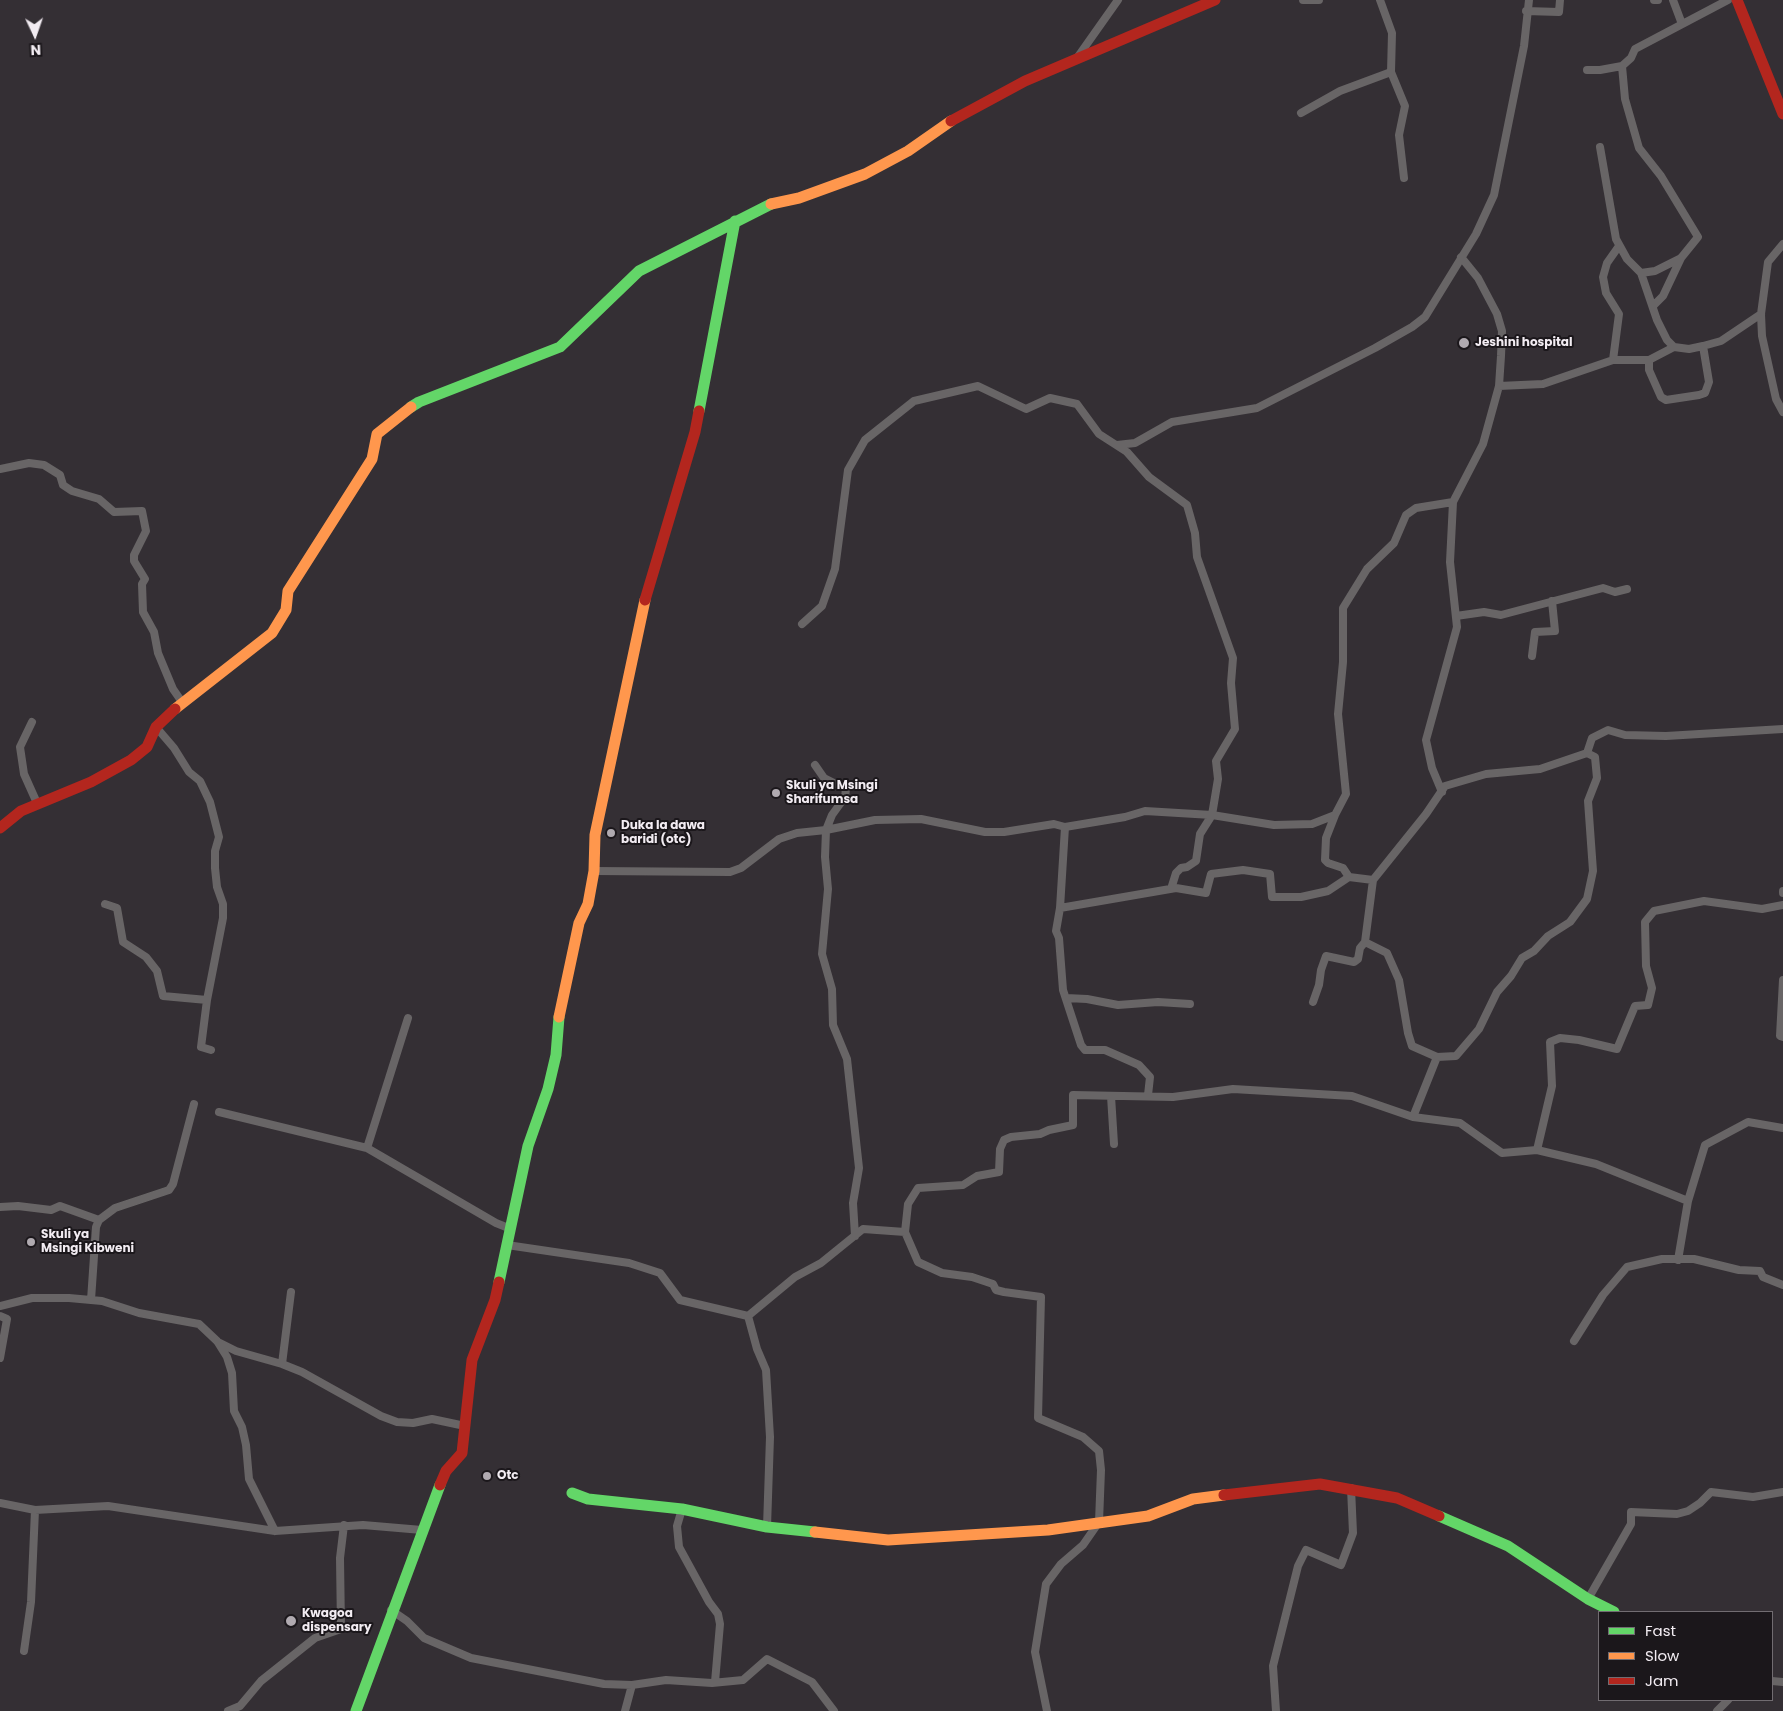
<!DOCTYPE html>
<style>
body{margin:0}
#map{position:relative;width:1783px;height:1711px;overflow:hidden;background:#342f34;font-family:Poppins,sans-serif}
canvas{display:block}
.legend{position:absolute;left:1598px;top:1611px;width:175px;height:90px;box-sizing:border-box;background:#1b171b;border:1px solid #716c71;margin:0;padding:6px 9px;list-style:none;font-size:15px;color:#f2ecf2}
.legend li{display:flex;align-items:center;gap:10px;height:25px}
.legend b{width:25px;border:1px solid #716c71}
.north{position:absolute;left:10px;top:10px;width:50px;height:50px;-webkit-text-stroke:4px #1b171b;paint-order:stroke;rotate:177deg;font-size:14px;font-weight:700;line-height:20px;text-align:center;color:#f2ecf2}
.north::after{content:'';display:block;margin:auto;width:18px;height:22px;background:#f2ecf2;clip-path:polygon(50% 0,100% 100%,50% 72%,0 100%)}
</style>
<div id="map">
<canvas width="1783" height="1711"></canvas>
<ul class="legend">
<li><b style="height:6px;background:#63d668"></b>Fast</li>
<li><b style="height:6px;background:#ff974d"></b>Slow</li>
<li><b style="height:6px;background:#b3261e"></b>Jam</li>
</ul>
<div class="north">N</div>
</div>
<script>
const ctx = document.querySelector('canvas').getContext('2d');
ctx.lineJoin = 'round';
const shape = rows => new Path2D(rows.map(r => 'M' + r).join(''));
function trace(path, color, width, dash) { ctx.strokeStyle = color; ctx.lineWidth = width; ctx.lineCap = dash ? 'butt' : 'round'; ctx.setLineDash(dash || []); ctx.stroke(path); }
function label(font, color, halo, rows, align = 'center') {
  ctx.font = font + ' Poppins,sans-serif'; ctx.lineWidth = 4; ctx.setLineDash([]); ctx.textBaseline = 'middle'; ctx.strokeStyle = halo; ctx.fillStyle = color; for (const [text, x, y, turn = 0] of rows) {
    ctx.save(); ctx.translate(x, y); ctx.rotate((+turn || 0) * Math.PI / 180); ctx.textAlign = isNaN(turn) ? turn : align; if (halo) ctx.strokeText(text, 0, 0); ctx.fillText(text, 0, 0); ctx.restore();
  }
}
trace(shape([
 [1303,0,1319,0],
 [1380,0,1392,33,1391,72,1405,106,1399,135,1404,178],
 [1654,0,1658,0],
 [1673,0,1682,24],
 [1526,11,1559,12,1560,0],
 [1077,58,1118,0],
 [1587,70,1600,70,1622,66],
 [1301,113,1340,91,1391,72],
 [1600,147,1616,239,1627,259,1641,273,1657,320,1667,340,1674,347,1689,349,1703,346,1721,341,1761,314],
 [1783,244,1768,262,1761,314,1762,336,1776,399,1783,412],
 [1641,273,1655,271,1681,258,1698,237,1661,176,1639,148,1625,99,1622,66,1631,58,1635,49,1728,0],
 [1653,306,1663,296,1681,258],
 [1613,360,1619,314,1606,293,1603,277,1607,263,1619,246],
 [1649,360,1649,370,1661,397,1666,400,1699,395,1705,393,1709,382,1703,346],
 [1499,386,1543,384,1613,360,1649,360,1674,347],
 [1117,445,1135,443,1172,422,1257,408,1375,348,1412,327,1425,317,1476,234,1494,195,1524,46,1529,0],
 [0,469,29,463,44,465,60,475,63,485,72,491,99,499,114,512,142,511,146,531,134,555,134,561,145,579,142,584,143,612,154,632,158,653,173,689,182,702],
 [1456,616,1484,612,1501,615,1603,588,1615,592,1627,589],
 [802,624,822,606,835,569,848,470,865,440,914,401,978,386,1026,409,1050,398,1077,404,1099,434,1127,452,1149,477,1187,505,1195,533,1197,557,1233,658,1231,683,1235,729,1216,761,1218,779,1212,815,1200,834,1196,861,1187,867,1181,868,1176,873,1171,889],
 [1532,656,1535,632,1555,631,1552,601],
 [32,722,20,747,24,774,37,803],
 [156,727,174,748,189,772,200,781,210,802,219,837,215,851,215,868,217,887,223,904,223,918,207,1000,201,1047,211,1050],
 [815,765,824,778,846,789,845,797,832,815,826,830,825,857,828,889,822,954,832,989,833,1025,847,1059,859,1168,853,1203,855,1236],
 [1442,792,1432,768,1426,740,1457,627,1450,562,1453,502,1483,444,1499,386,1501,356,1502,331,1497,314,1478,278,1461,257],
 [1335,815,1326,838,1325,860,1328,863,1343,868,1349,877],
 [594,871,730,872,741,868,779,839,797,833,826,830,875,820,921,819,985,832,1004,832,1054,824,1065,827],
 [1783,891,1783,893],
 [105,904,117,908,123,942,146,957,157,971,163,996,207,1000],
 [1060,908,1065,827,1125,817,1145,811,1212,815,1274,825,1312,824,1335,815,1346,794,1338,714,1343,662,1343,608,1367,569,1394,543,1406,515,1416,508,1453,502],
 [1365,942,1387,953,1399,980,1408,1033,1412,1046,1437,1057,1413,1117],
 [1783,980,1780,1036,1783,1037],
 [1066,998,1087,999,1118,1005,1158,1002,1190,1004],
 [1313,1002,1319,985,1321,970,1326,956,1354,962,1358,959,1360,948,1365,942,1373,880,1426,814,1445,786,1486,774,1540,769,1587,753],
 [408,1018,367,1148,496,1223,511,1229],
 [1437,1057,1456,1056,1479,1029,1497,992,1511,976,1522,958,1534,951,1548,936,1570,922,1587,899,1593,871,1588,801,1597,778,1595,757,1587,753,1592,738,1608,730,1625,735,1666,736,1783,729],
 [1148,1095,1150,1077,1139,1065,1105,1050,1085,1050,1081,1045,1063,990,1059,938,1056,931,1060,908,1176,888,1206,893,1211,874,1243,870,1270,874,1272,897,1301,897,1328,891,1349,877,1373,880],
 [1111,1096,1114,1144],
 [219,1112,367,1148],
 [1537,1150,1552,1086,1550,1042,1560,1038,1579,1040,1617,1049,1635,1006,1648,1005,1652,988,1646,966,1645,922,1654,911,1704,901,1762,909,1783,905],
 [1688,1201,1705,1145,1748,1122,1783,1128],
 [0,1207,18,1206,51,1210,60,1206,99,1220],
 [905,1232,908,1204,918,1188,963,1185,977,1176,999,1172,1000,1149,1004,1140,1011,1137,1040,1134,1049,1130,1073,1125,1073,1095,1173,1097,1233,1089,1352,1096,1413,1117,1460,1123,1502,1153,1537,1150,1596,1164,1688,1201,1678,1260],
 [507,1245,629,1263,660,1273,680,1300,748,1316],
 [291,1292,282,1364,302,1372,381,1416,397,1422,413,1423,432,1419,465,1426],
 [91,1300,96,1227,99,1220,115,1208,169,1190,173,1184,194,1104],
 [0,1306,32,1298,69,1298,102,1301,139,1313,199,1324,217,1341,227,1357,232,1373,234,1411,242,1427,246,1445,249,1479,275,1531],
 [0,1316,7,1319,0,1358],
 [748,1316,795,1277,821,1263,863,1229,905,1232,918,1262,942,1273,972,1277,993,1284,996,1290,1004,1292,1041,1297,1038,1418,1083,1437,1099,1451,1101,1470,1099,1522,1083,1545,1061,1564,1046,1584,1035,1652,1047,1711],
 [748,1316,757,1349,766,1370,770,1437,767,1527],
 [1574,1341,1603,1295,1627,1267,1662,1259,1694,1259,1739,1270,1760,1271,1763,1277,1783,1285],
 [218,1342,236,1351,282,1364],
 [0,1503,35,1510],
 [682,1509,677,1526,679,1547,709,1602,718,1614,720,1624,715,1682],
 [1588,1599,1631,1524,1631,1512,1677,1514,1688,1511,1700,1503,1711,1492,1753,1497,1783,1492],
 [391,1610,407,1621,424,1638,471,1658,604,1684,632,1685,666,1680,712,1683,743,1680,767,1659,812,1682,834,1711],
 [24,1651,31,1602,35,1510,108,1506,275,1531,363,1525,422,1530],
 [1772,1681,1783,1682],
 [228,1711,240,1706,261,1681,315,1638,341,1629,340,1558,344,1525],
 [625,1711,632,1685],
 [1276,1711,1273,1666,1298,1566,1306,1550,1341,1565,1353,1533,1351,1488],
 [1717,1711,1728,1700]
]), '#686566', 8);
trace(shape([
 [411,407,419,402,560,347,639,271,771,204],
 [699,411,735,221],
 [499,1282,528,1146,548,1089,556,1055,559,1017],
 [572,1493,588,1499,682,1509,767,1527,815,1532],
 [1439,1516,1508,1546,1588,1599,1614,1612],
 [356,1711,440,1485]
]), '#63d668', 11);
trace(shape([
 [771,204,799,198,865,174,908,151,951,121],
 [175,709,272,633,286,610,288,591,372,459,377,434,411,407],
 [559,1017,579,923,588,904,594,871,595,835,645,600],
 [815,1532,888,1540,1048,1530,1148,1516,1193,1499,1224,1495]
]), '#ff974d', 11);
trace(shape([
 [1737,0,1783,114],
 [951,121,1025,81,1215,0],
 [645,600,695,432,699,411],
 [0,828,21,811,91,782,131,760,147,747,156,727,175,709],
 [440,1485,446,1471,462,1453,472,1360,495,1300,499,1282],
 [1224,1495,1320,1484,1397,1498,1439,1516]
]), '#b3261e', 11);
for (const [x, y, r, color] of [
 [1464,343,6,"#b0aab0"],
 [776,793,5,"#b0aab0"],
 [611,833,5,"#b0aab0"],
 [31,1242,5,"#b0aab0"],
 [487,1476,5,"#b0aab0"],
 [291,1621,6,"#b0aab0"]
]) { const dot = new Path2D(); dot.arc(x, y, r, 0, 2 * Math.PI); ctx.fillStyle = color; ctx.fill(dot); trace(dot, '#1b171b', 2); }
label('bold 12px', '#f2ecf2', '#1b171b', [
 ["Jeshini hospital",1475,343],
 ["Skuli ya Msingi",786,786],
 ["Sharifumsa",786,800],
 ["Duka la dawa",621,826],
 ["baridi (otc)",621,840],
 ["Skuli ya",41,1235],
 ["Msingi Kibweni",41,1249],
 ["Otc",497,1476],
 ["Kwagoa",302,1614],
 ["dispensary",302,1628]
], 'left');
</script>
